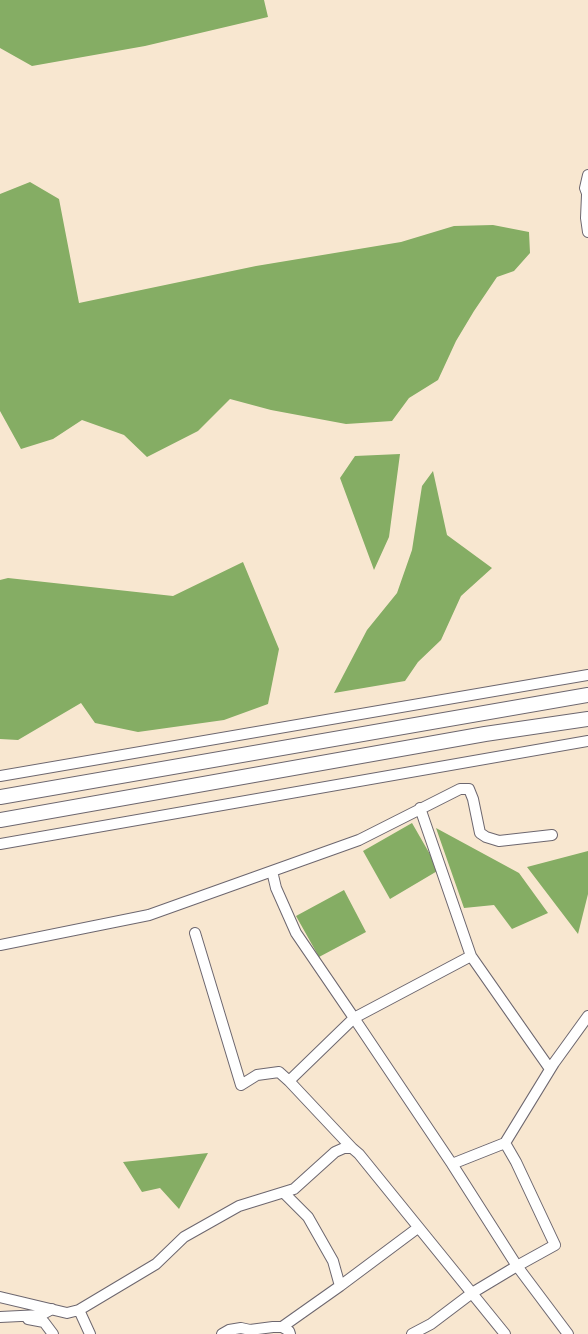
<!DOCTYPE html>
<style>
body{margin:0}
canvas{display:block;background:#f8e7d0}
</style>
<canvas width="588" height="1334"></canvas>
<script>
const ctx = document.querySelector('canvas').getContext('2d');
ctx.lineJoin = 'round';
function fill(path, color) { ctx.fillStyle = color; ctx.fill(path, 'evenodd'); }
const shape = rows => new Path2D(rows.map(r => 'M' + r).join(''));
function trace(path, color, width, dash) { ctx.strokeStyle = color; ctx.lineWidth = width; ctx.lineCap = dash ? 'butt' : 'round'; ctx.setLineDash(dash || []); ctx.stroke(path); }
fill(shape([
 [0,0,264,0,268,17,145,46,32,66,0,48],
 [30,182,59,199,79,303,256,266,401,242,454,226,493,225,529,232,530,253,514,271,497,277,474,311,456,341,438,380,409,398,392,421,346,424,271,410,230,399,198,431,147,457,124,435,82,420,53,439,21,449,0,411,0,194],
 [400,454,389,537,374,570,340,478,355,456],
 [433,471,447,535,492,568,461,596,441,640,418,662,405,681,334,693,367,630,397,593,412,550,422,486],
 [243,562,279,649,268,704,224,720,138,732,95,723,81,703,18,740,0,739,0,580,8,578,173,596],
 [412,823,439,870,390,899,363,851],
 [436,828,519,873,548,913,512,929,494,905,464,908],
 [588,851,588,894,578,934,527,867],
 [344,890,366,932,319,957,296,916],
 [208,1153,179,1209,160,1188,142,1192,123,1162]
]), '#85ad64');
const street = shape([
 [588,175,585,188,588,196],
 [587,195,586,218,588,232],
 [0,776,588,675],
 [420,808,471,956],
 [0,844,588,741],
 [272,871,276,888,296,933,354,1018,471,956,550,1069],
 [195,933,241,1085,257,1075,279,1072,289,1081],
 [0,945,149,915,359,840,460,789,469,789,473,799,480,833,486,837,499,841,552,835],
 [505,1143,516,1162,555,1245,517,1266,568,1334],
 [352,1148,289,1081,354,1018,452,1164],
 [340,1286,415,1230],
 [0,1297,67,1313,79,1310,156,1264,184,1237,239,1206,294,1189,335,1152,344,1148,352,1148,359,1154,505,1334],
 [79,1310,90,1334],
 [0,1317,41,1315,52,1309],
 [28,1319,44,1322,53,1334],
 [282,1327,340,1286,333,1261,308,1217,284,1193],
 [222,1334,229,1330,241,1328,250,1330,273,1327,282,1327,289,1331,290,1334],
 [412,1334,431,1324,472,1293,517,1266,452,1164,505,1143,554,1063,588,1016]
]);
const secondary = shape([
 [0,797,588,695],
 [0,820,485,734,588,719]
]);
trace(street, '#6d676f', 12);
trace(secondary, '#6d676f', 16);
trace(street, '#fff', 10);
trace(secondary, '#fff', 14);
</script>
